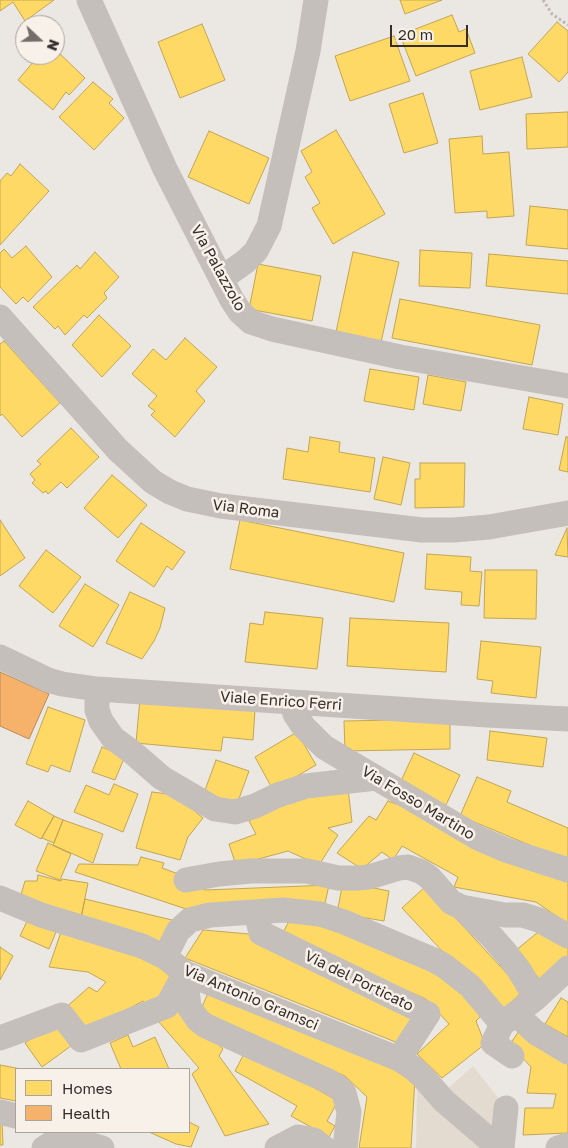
<!DOCTYPE html>
<style>
body{margin:0}
#map{position:relative;width:568px;height:1148px;overflow:hidden;background:#ebe7e2;font-family:"Golos Text",sans-serif}
canvas{display:block}
.legend{position:absolute;left:15px;top:1068px;width:175px;height:65px;box-sizing:border-box;background:#f7f1e9;border:1px solid #a9a39c;margin:0;padding:6px 9px;list-style:none;font-size:15px;color:#342d29}
.legend li{display:flex;align-items:center;gap:10px;height:25px}
.legend b{width:25px;border:1px solid #a9a39c}
.north{position:absolute;left:15px;top:15px;width:50px;height:50px;box-sizing:border-box;background:#f7f1e9;border:1px solid #a9a39c;border-radius:50%;rotate:111deg;font-size:14px;font-weight:700;line-height:20px;text-align:center;color:#342d29}
.north::after{content:'';display:block;margin:auto;width:18px;height:22px;background:#746e6a;clip-path:polygon(50% 0,100% 100%,50% 72%,0 100%)}
.scale{position:absolute;left:390px;top:25px;width:78px;height:22px;box-sizing:border-box;border:2px solid #342d29;border-top:0;padding-left:6px;font-size:15px;line-height:18px;white-space:nowrap;color:#342d29;-webkit-text-stroke:4px #f7f1e9;paint-order:stroke}
</style>
<div id="map">
<canvas width="568" height="1148"></canvas>
<ul class="legend">
<li><b style="height:14px;background:#ffd966"></b>Homes</li>
<li><b style="height:14px;background:#f6b26b"></b>Health</li>
</ul>
<div class="north">N</div>
<div class="scale">20 m</div>
</div>
<script>
const ctx = document.querySelector('canvas').getContext('2d');
ctx.lineJoin = 'round';
function fill(path, color) { ctx.fillStyle = color; ctx.fill(path, 'evenodd'); }
const shape = rows => new Path2D(rows.map(r => 'M' + r).join(''));
function trace(path, color, width, dash) { ctx.strokeStyle = color; ctx.lineWidth = width; ctx.lineCap = dash ? 'butt' : 'round'; ctx.setLineDash(dash || []); ctx.stroke(path); }
function label(font, color, halo, rows, align = 'center') {
  ctx.font = font + ' "Golos Text",sans-serif'; ctx.lineWidth = 5; ctx.setLineDash([]); ctx.textBaseline = 'middle'; ctx.strokeStyle = halo; ctx.fillStyle = color; for (const [text, x, y, turn = 0] of rows) {
    ctx.save(); ctx.translate(x, y); ctx.rotate((+turn || 0) * Math.PI / 180); ctx.textAlign = isNaN(turn) ? turn : align; if (halo) ctx.strokeText(text, 0, 0); ctx.fillText(text, 0, 0); ctx.restore();
  }
}
fill(shape([
 [473,1066,506,1108,502,1148,416,1148,417,1089,446,1090]
]), '#e4dbd0');
const homes = shape([
 [0,0,54,0,25,21,13,2,0,11,0,0],
 [400,0,442,0,405,14,400,0],
 [452,15,459,32,466,29,475,53,416,76,400,35,452,15],
 [557,22,568,31,568,72,559,82,528,54,557,22],
 [202,24,225,80,180,98,158,42,202,24],
 [394,36,410,81,350,101,335,56,394,36],
 [55,49,85,78,69,95,66,92,53,110,18,80,39,55,55,55,55,49],
 [522,57,532,97,480,110,470,71,522,57],
 [93,82,113,99,109,103,124,118,94,150,59,117,93,82],
 [423,93,438,143,404,153,389,104,423,93],
 [568,112,568,147,527,149,526,114,568,112],
 [336,130,385,214,333,244,312,208,320,203,305,177,312,172,301,151,336,130],
 [209,131,269,158,249,204,188,177,209,131],
 [482,136,483,154,509,152,514,216,487,218,487,211,455,213,449,139,482,136],
 [20,164,49,191,0,245,0,181,7,173,11,176,20,164],
 [530,206,568,210,568,249,526,245,530,206],
 [26,246,52,277,28,302,23,297,16,304,0,287,0,253,4,249,12,258,26,246],
 [420,250,472,253,470,288,419,286,420,250],
 [95,252,119,277,104,293,107,298,87,318,84,315,65,335,58,326,55,329,33,307,77,265,80,269,95,252],
 [353,252,399,262,381,342,336,332,353,252],
 [489,254,568,261,568,294,486,286,489,254],
 [258,264,321,276,312,321,249,309,258,264],
 [400,299,540,325,532,365,392,338,400,299],
 [99,315,131,346,102,377,72,345,99,315],
 [185,338,217,367,196,391,205,401,175,437,151,415,155,411,148,406,157,396,132,374,153,349,166,360,185,338],
 [4,341,60,403,22,437,2,414,0,416,0,344,4,341],
 [370,369,419,377,414,410,364,401,370,369],
 [428,375,466,382,461,411,423,404,428,375],
 [529,397,563,404,558,435,523,429,529,397],
 [71,428,99,457,67,488,61,482,48,494,46,491,43,493,32,483,35,480,30,474,41,464,37,461,71,428],
 [310,437,340,442,339,452,375,458,370,492,283,479,287,448,308,452,310,437],
 [566,437,568,437,568,472,559,470,566,437],
 [383,457,410,463,401,505,374,499,383,457],
 [420,463,465,463,464,507,415,508,415,479,420,479,420,463],
 [112,475,147,505,118,538,84,508,112,475],
 [0,520,25,558,0,576,0,520],
 [240,520,404,553,394,602,230,569,240,520],
 [141,523,185,552,172,570,167,566,154,587,116,561,141,523],
 [567,528,568,557,555,555,567,528],
 [46,550,81,577,53,613,19,586,46,550],
 [427,554,471,557,470,571,482,572,479,606,461,605,462,592,425,589,427,554],
 [485,570,537,570,536,619,484,618,485,570],
 [85,584,119,605,93,647,59,626,85,584],
 [130,592,165,608,160,628,154,641,142,659,106,643,130,592],
 [265,612,323,618,317,669,245,662,250,623,263,625,265,612],
 [350,618,449,623,446,672,347,666,350,618],
 [481,641,541,647,536,698,491,693,493,681,477,679,481,641],
 [140,699,255,710,253,740,223,737,221,751,136,743,140,699],
 [48,707,85,720,70,772,51,765,48,772,26,764,48,707],
 [450,719,450,749,345,751,344,721,450,719],
 [490,731,547,738,543,767,487,760,490,731],
 [297,732,316,765,273,790,255,757,297,732],
 [102,747,125,756,115,780,92,772,102,747],
 [414,753,460,775,446,805,400,783,414,753],
 [216,760,249,771,237,804,204,793,216,760],
 [477,777,511,791,507,802,568,828,568,861,460,816,477,777],
 [114,784,138,794,123,832,74,812,86,785,109,795,114,784],
 [348,789,352,822,328,828,338,835,319,865,288,851,236,865,229,844,256,834,249,821,293,795,348,789],
 [152,792,175,795,203,818,188,837,180,860,136,848,152,792],
 [28,801,54,816,41,839,15,825,28,801],
 [388,801,423,814,568,882,568,924,536,902,454,887,458,877,402,846,393,860,382,852,362,869,337,853,369,816,376,820,388,801],
 [54,816,63,820,54,843,42,838,54,816],
 [63,820,103,834,93,863,53,845,63,820],
 [48,843,71,854,60,880,36,871,48,843],
 [141,857,164,863,162,868,181,875,179,881,206,890,329,885,324,908,201,914,75,872,79,864,138,865,141,857],
 [38,875,61,881,62,879,88,883,81,918,18,905,25,881,37,881,38,875],
 [343,882,389,891,384,921,337,913,343,882],
 [426,886,523,991,500,1013,402,908,426,886],
 [85,899,176,921,163,948,81,918,85,899],
 [30,915,58,927,49,949,20,936,30,915],
 [292,916,323,921,451,980,483,1014,476,1021,485,1044,442,1078,417,1054,449,1024,426,999,281,936,292,916],
 [543,928,568,945,568,960,542,982,515,951,543,928],
 [203,930,249,934,419,1017,403,1045,185,958,203,930],
 [61,932,151,955,174,982,148,1007,143,1001,84,1033,63,1010,89,987,97,992,106,982,88,972,49,967,61,932],
 [0,947,13,956,0,980,0,947],
 [208,993,415,1078,411,1148,359,1148,367,1097,345,1076,200,1012,208,993],
 [561,998,568,1002,568,1037,545,1024,561,998],
 [177,1005,223,1049,219,1056,269,1124,225,1136,192,1074,199,1068,158,1021,177,1005],
 [58,1019,75,1043,42,1067,25,1043,58,1019],
 [519,1031,568,1060,568,1133,523,1135,525,1108,553,1108,556,1094,527,1093,531,1067,510,1044,519,1031],
 [128,1035,133,1047,155,1037,169,1069,121,1069,110,1043,128,1035],
 [246,1050,338,1101,327,1121,335,1126,329,1137,291,1116,297,1106,235,1071,246,1050],
 [0,1065,21,1069,16,1069,16,1101,0,1098,0,1065],
 [0,1120,2,1120,3,1145,0,1145,0,1120],
 [189,1122,199,1127,191,1147,176,1144,149,1132,189,1132,189,1122]
]);
fill(homes, '#ffd966');
trace(homes, '#c2a554', 1);
const health = shape([
 [0,672,49,694,29,739,0,726,0,672]
]);
fill(health, '#f6b26b');
trace(health, '#bc8a57', 1);
trace(shape([
 [543,0,552,14,568,25]
]), '#bdb7b3', 3, [2.5, 2.5]);
trace(shape([
 [89,0,165,169,232,300,240,312,251,322,272,329,400,357,568,386],
 [221,279,246,261,256,251,269,226,308,51,316,0],
 [0,317,118,450,153,482,170,492,187,499,221,506,422,530,454,530,489,527,568,513],
 [0,657,48,680,62,684,97,689,487,715,568,719],
 [97,689,97,710,101,721,113,738,132,752,162,778,215,809,235,812,255,806,278,795,306,786,376,778],
 [292,702,295,714,303,726,324,747,339,756,478,838,506,850,568,870],
 [186,880,219,874,251,871,307,871,338,878,358,878,369,877,399,868,408,867,422,872,430,878,451,902,461,907,505,915,523,915,539,920,568,936],
 [0,898,41,915,142,946,165,957,185,973,399,1059,413,1068,423,1077,444,1101,499,1148],
 [461,907,492,937,506,953,519,970,536,998],
 [256,912,261,933,428,1014,399,1059],
 [165,957,178,931,190,920,210,915,283,910,320,914,344,922,436,961,446,967,470,986,502,1024],
 [185,973,189,1007,198,1020,206,1026,328,1081,338,1087,344,1093,349,1112,345,1148],
 [516,1014,535,1032,568,1052],
 [0,1038,62,1015,81,1040,167,1006,185,973],
 [512,1056,493,1043,502,1024,536,998,568,968],
 [0,1112,16,1116],
 [44,1148,52,1143,71,1139,102,1148],
 [277,1148,298,1137,314,1140,324,1148],
 [502,1148,506,1108],
 [558,1148,568,1145]
]), '#c4bfba', 25);
label('15px', '#342d29', '#f7f1e9', [
 ["Via Palazzolo",218,268,61],
 ["Via Roma",246,509,7],
 ["Viale Enrico Ferri",281,701,4],
 ["Via Fosso Martino",418,803,31],
 ["Via del Porticato",359,981,26],
 ["Via Antonio Gramsci",251,998,23]
]);
</script>
